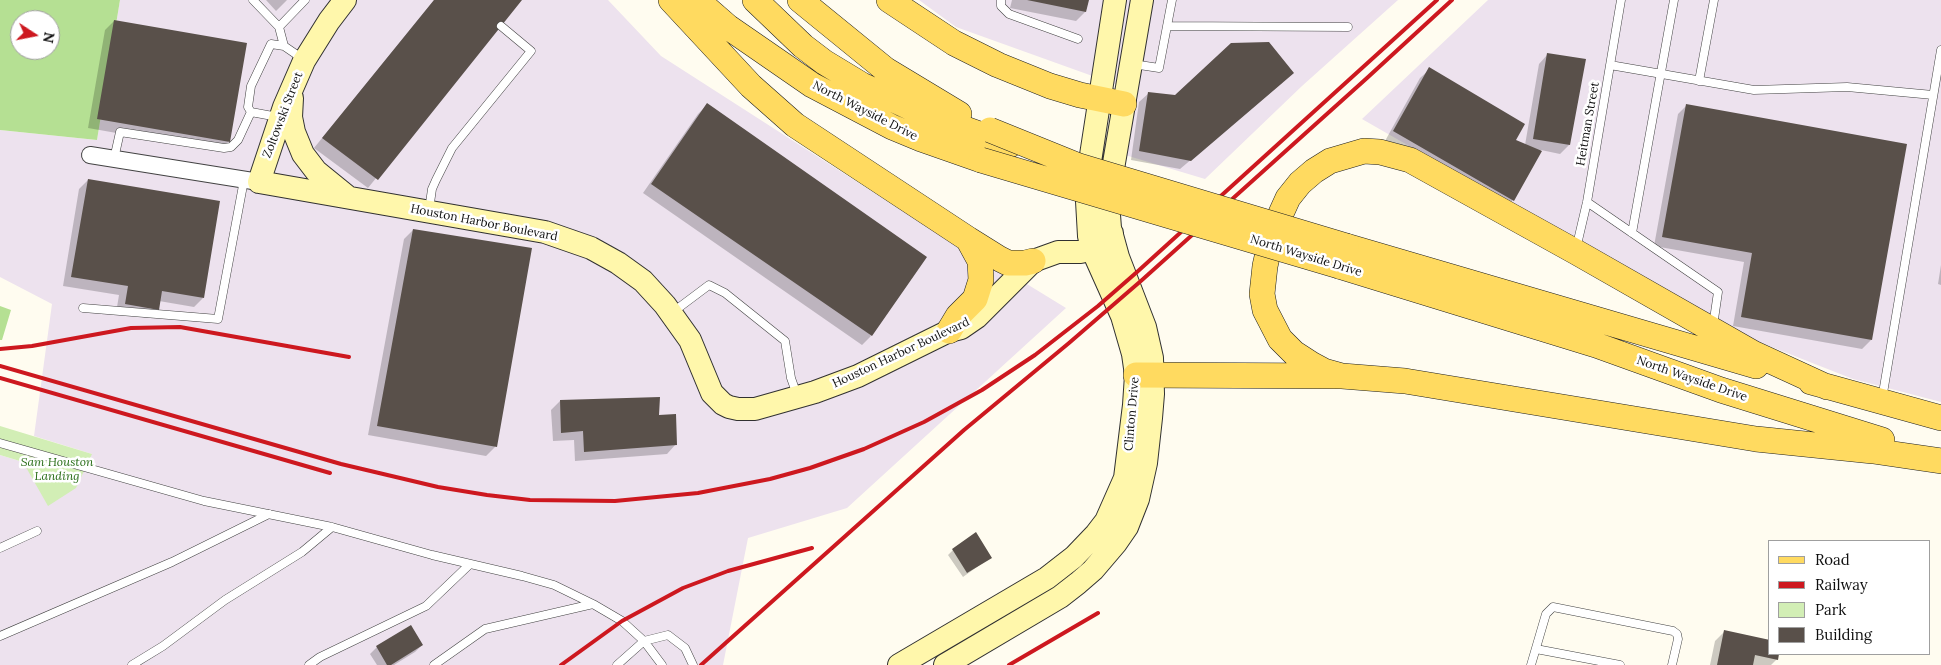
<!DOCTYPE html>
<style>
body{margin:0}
#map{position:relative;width:1941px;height:665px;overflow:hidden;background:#fffcf0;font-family:Lora,serif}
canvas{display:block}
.legend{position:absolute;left:1768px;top:540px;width:162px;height:115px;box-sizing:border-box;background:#fff;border:1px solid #9f9f9f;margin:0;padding:6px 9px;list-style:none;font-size:15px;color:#0f0f0f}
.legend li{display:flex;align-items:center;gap:10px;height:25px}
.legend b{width:25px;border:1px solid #9f9f9f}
.north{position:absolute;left:10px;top:10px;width:50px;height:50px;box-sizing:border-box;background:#fff;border:1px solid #9f9f9f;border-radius:50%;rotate:101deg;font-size:14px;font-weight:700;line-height:20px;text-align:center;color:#0f0f0f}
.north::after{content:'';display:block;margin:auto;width:18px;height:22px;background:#cd181f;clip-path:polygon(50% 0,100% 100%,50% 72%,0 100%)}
</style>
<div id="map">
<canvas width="1941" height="665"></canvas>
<ul class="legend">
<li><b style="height:6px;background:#ffda60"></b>Road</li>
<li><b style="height:6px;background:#cd181f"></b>Railway</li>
<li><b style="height:14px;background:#d2eeb5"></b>Park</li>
<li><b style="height:14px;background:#59504a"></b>Building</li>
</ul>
<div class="north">N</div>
</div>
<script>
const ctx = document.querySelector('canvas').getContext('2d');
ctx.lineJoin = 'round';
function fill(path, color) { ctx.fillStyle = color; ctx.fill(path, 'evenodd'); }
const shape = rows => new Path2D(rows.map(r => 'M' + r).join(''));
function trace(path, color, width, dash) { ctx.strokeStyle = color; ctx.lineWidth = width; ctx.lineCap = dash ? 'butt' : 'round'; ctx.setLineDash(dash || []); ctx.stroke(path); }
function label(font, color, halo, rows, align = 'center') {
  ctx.font = font + ' Lora,serif'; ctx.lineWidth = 5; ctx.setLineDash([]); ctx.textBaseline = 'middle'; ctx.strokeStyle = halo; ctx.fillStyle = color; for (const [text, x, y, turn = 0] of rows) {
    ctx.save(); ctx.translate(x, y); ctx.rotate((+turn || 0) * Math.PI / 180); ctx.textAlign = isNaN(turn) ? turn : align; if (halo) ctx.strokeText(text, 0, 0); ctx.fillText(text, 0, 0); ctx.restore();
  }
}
fill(shape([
 [120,0,608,0,661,56,893,205,973,251,1066,308,847,508,748,538,723,665,0,665,0,455,23,462,92,454,34,436,52,304,0,277,0,130,97,140],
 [919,0,1398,0,1302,86,1205,179,1125,155,1137,92,956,27],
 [1488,0,1941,0,1941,402,1853,379,1731,331,1362,119]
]), '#ede2ee');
fill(shape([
 [0,426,92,454,76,488,48,506,23,462,0,455]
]), '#d2eeb5');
fill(shape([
 [0,0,120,0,97,140,0,130],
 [20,20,50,20,50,50,20,50],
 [0,306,11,310,2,340,0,340]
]), '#b5e093');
fill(shape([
 [266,0,287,0,276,11],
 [434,0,520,0,368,188,314,148],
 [1012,0,1087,0,1085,12,1076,21,1010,8],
 [114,21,246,44,228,142,219,151,88,128,105,30],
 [1548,54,1569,145,1560,154,1541,150,1513,200,1504,209,1385,141,1420,78,1430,69,1515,141,1525,145,1539,64],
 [1283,82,1180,169,1131,160,1139,102,1149,93,1175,97],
 [707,105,871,336,862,345,643,193,698,114],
 [1687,105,1871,340,1862,349,1733,326,1744,262,1654,246,1678,114],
 [88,180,203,298,194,307,159,301,157,309,148,318,116,313,119,295,63,286,79,189],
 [413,230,495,447,486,456,368,435,404,239],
 [1941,265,1941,285,1938,284],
 [560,401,657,416,676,444,667,454,575,461,574,440,553,441,551,410],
 [953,550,991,557,963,577,948,555],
 [1724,632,1770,654,1778,654,1777,659,1771,665,1710,665,1715,641],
 [422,645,415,652,394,665,377,665,370,654,377,647]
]), '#0003');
fill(shape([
 [434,0,522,0,378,180,322,138],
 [1027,0,1089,0,1086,12],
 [114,20,247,43,230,142,97,119],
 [1269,42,1294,73,1191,161,1139,151,1148,92,1175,95,1231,43],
 [1547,53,1586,59,1570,145,1533,139],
 [1429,67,1525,124,1516,140,1542,151,1514,201,1393,131],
 [707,103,927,257,872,336,651,184],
 [1686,104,1907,144,1872,340,1741,317,1752,253,1662,237],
 [88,179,220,201,204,298,162,291,159,310,125,304,128,286,71,277],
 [413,229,532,248,497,447,377,426],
 [660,397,659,415,676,414,677,445,584,452,583,431,561,433,560,400],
 [976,532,992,558,967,573,952,549],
 [411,625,423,645,391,665,387,665,376,646],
 [1724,630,1770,640,1770,654,1779,654,1778,660,1755,655,1753,665,1717,665]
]), '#59504a');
const lane = shape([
 [253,0,279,27,284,46,303,59],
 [1001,0,1001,6,1009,14,1078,39],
 [1167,26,1348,27],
 [279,27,305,0],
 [1133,64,1159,68,1172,0],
 [1610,65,1754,90,1847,87,1933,95],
 [1699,81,1714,0],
 [278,117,251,112,248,107,251,86,271,44,284,46],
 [114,159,120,132,224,148,231,147,238,140,251,112],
 [1587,202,1718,292,1713,326],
 [429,210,432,189,436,180,452,148,531,51,501,26],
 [1632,233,1674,0],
 [1576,249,1587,202,1621,0],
 [83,308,218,319,244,180],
 [673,312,709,285,725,293,785,341,791,378,797,395],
 [1882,399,1941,50],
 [0,443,204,501,332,527,432,555,522,576,554,585,593,604],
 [0,548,37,531],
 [0,636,172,562,269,514],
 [1536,649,1620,665],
 [132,665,163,646,225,600,302,552,332,527],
 [309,665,320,657,426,606,470,564],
 [434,665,485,629,593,604,622,621,644,641,662,665],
 [617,665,644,641,668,635,685,648,693,665],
 [1531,665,1546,614,1553,607,1673,631,1677,634,1678,639,1672,665]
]);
const street = shape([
 [90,155,259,182]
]);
const secondary = shape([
 [345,0,329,21,304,61,284,107,259,182,545,232,591,248,618,263,643,281,665,305,690,340,712,393,723,404,729,407,738,409,755,409,815,392,858,376,949,331,961,328,977,317,1033,261,1058,252,1081,252,1092,249,1112,233],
 [292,98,291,117,294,132,303,154,316,171,348,197],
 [899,665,1047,578,1074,557,1096,534,1106,521,1125,478,1134,405,1136,375,1133,354,1122,316,1092,249,1089,236,1087,201,1087,181,1115,0],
 [945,665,1060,597,1078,583,1093,570,1116,543,1127,527,1138,499,1146,463,1151,418,1153,394,1152,358,1145,327,1118,257,1110,228,1109,215,1109,192,1142,0]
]);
const primary = shape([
 [671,0,751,86,795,125,968,239,980,261,981,280,975,299,958,316,949,331],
 [697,0,728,27,812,85,892,127,921,139,981,160],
 [755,0,803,46,824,62,862,85,926,115,1010,145],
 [800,0,886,70,959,114],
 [889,0,954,43,998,65,1050,86,1080,95,1124,104],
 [968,239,1000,259,1008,263,1025,263,1033,261],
 [1346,246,1756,366],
 [1339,266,1596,345,1721,390,1882,440],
 [1136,375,1342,376,1405,381,1756,439,1873,451,1941,461],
 [1342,376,1324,371,1311,364,1294,353,1280,339,1265,310,1262,294,1265,266,1273,231,1288,198,1300,183,1314,171,1330,161,1364,151,1380,152,1410,160,1576,252,1753,353,1827,387],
 [1811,382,1941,418]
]);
trace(lane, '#424242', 9);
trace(street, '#424242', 18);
trace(secondary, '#313131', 24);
trace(primary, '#202020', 26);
trace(lane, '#fff', 8);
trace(street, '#fff', 16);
trace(secondary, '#fff7ab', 22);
trace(primary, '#ffda60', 25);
trace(shape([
 [0,349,32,346,131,328,180,327,349,357],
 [0,366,341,464,438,487,487,495,530,500,615,501,698,493,770,479,810,468,864,449,924,422,982,390,1035,355,1098,306,1137,272,1437,0],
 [0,378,330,473],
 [561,665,622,621,683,588,728,571,812,548],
 [701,665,964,430,1069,343,1142,280,1367,78,1452,0],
 [1009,665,1098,613]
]), '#cd181f', 4);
const primaryBridge = shape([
 [990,130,1079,166,1346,246],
 [981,160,1339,266]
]);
trace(primaryBridge, '#202020', 26, []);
trace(primaryBridge, '#ffda60', 25);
label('12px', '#0f0f0f', '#fff', [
 ["North Wayside Drive",865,111,27],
 ["Zoltowski Street",283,115,-69],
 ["Heitman Street",1588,124,-80],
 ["Houston Harbor Boulevard",484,223,11],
 ["North Wayside Drive",1306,256,17],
 ["Houston Harbor Boulevard",901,353,-25],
 ["North Wayside Drive",1692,379,19],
 ["Clinton Drive",1132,414,-85]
]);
label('italic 12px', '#296e18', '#fff', [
 ["Sam Houston",57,463],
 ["Landing",57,477]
]);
</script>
